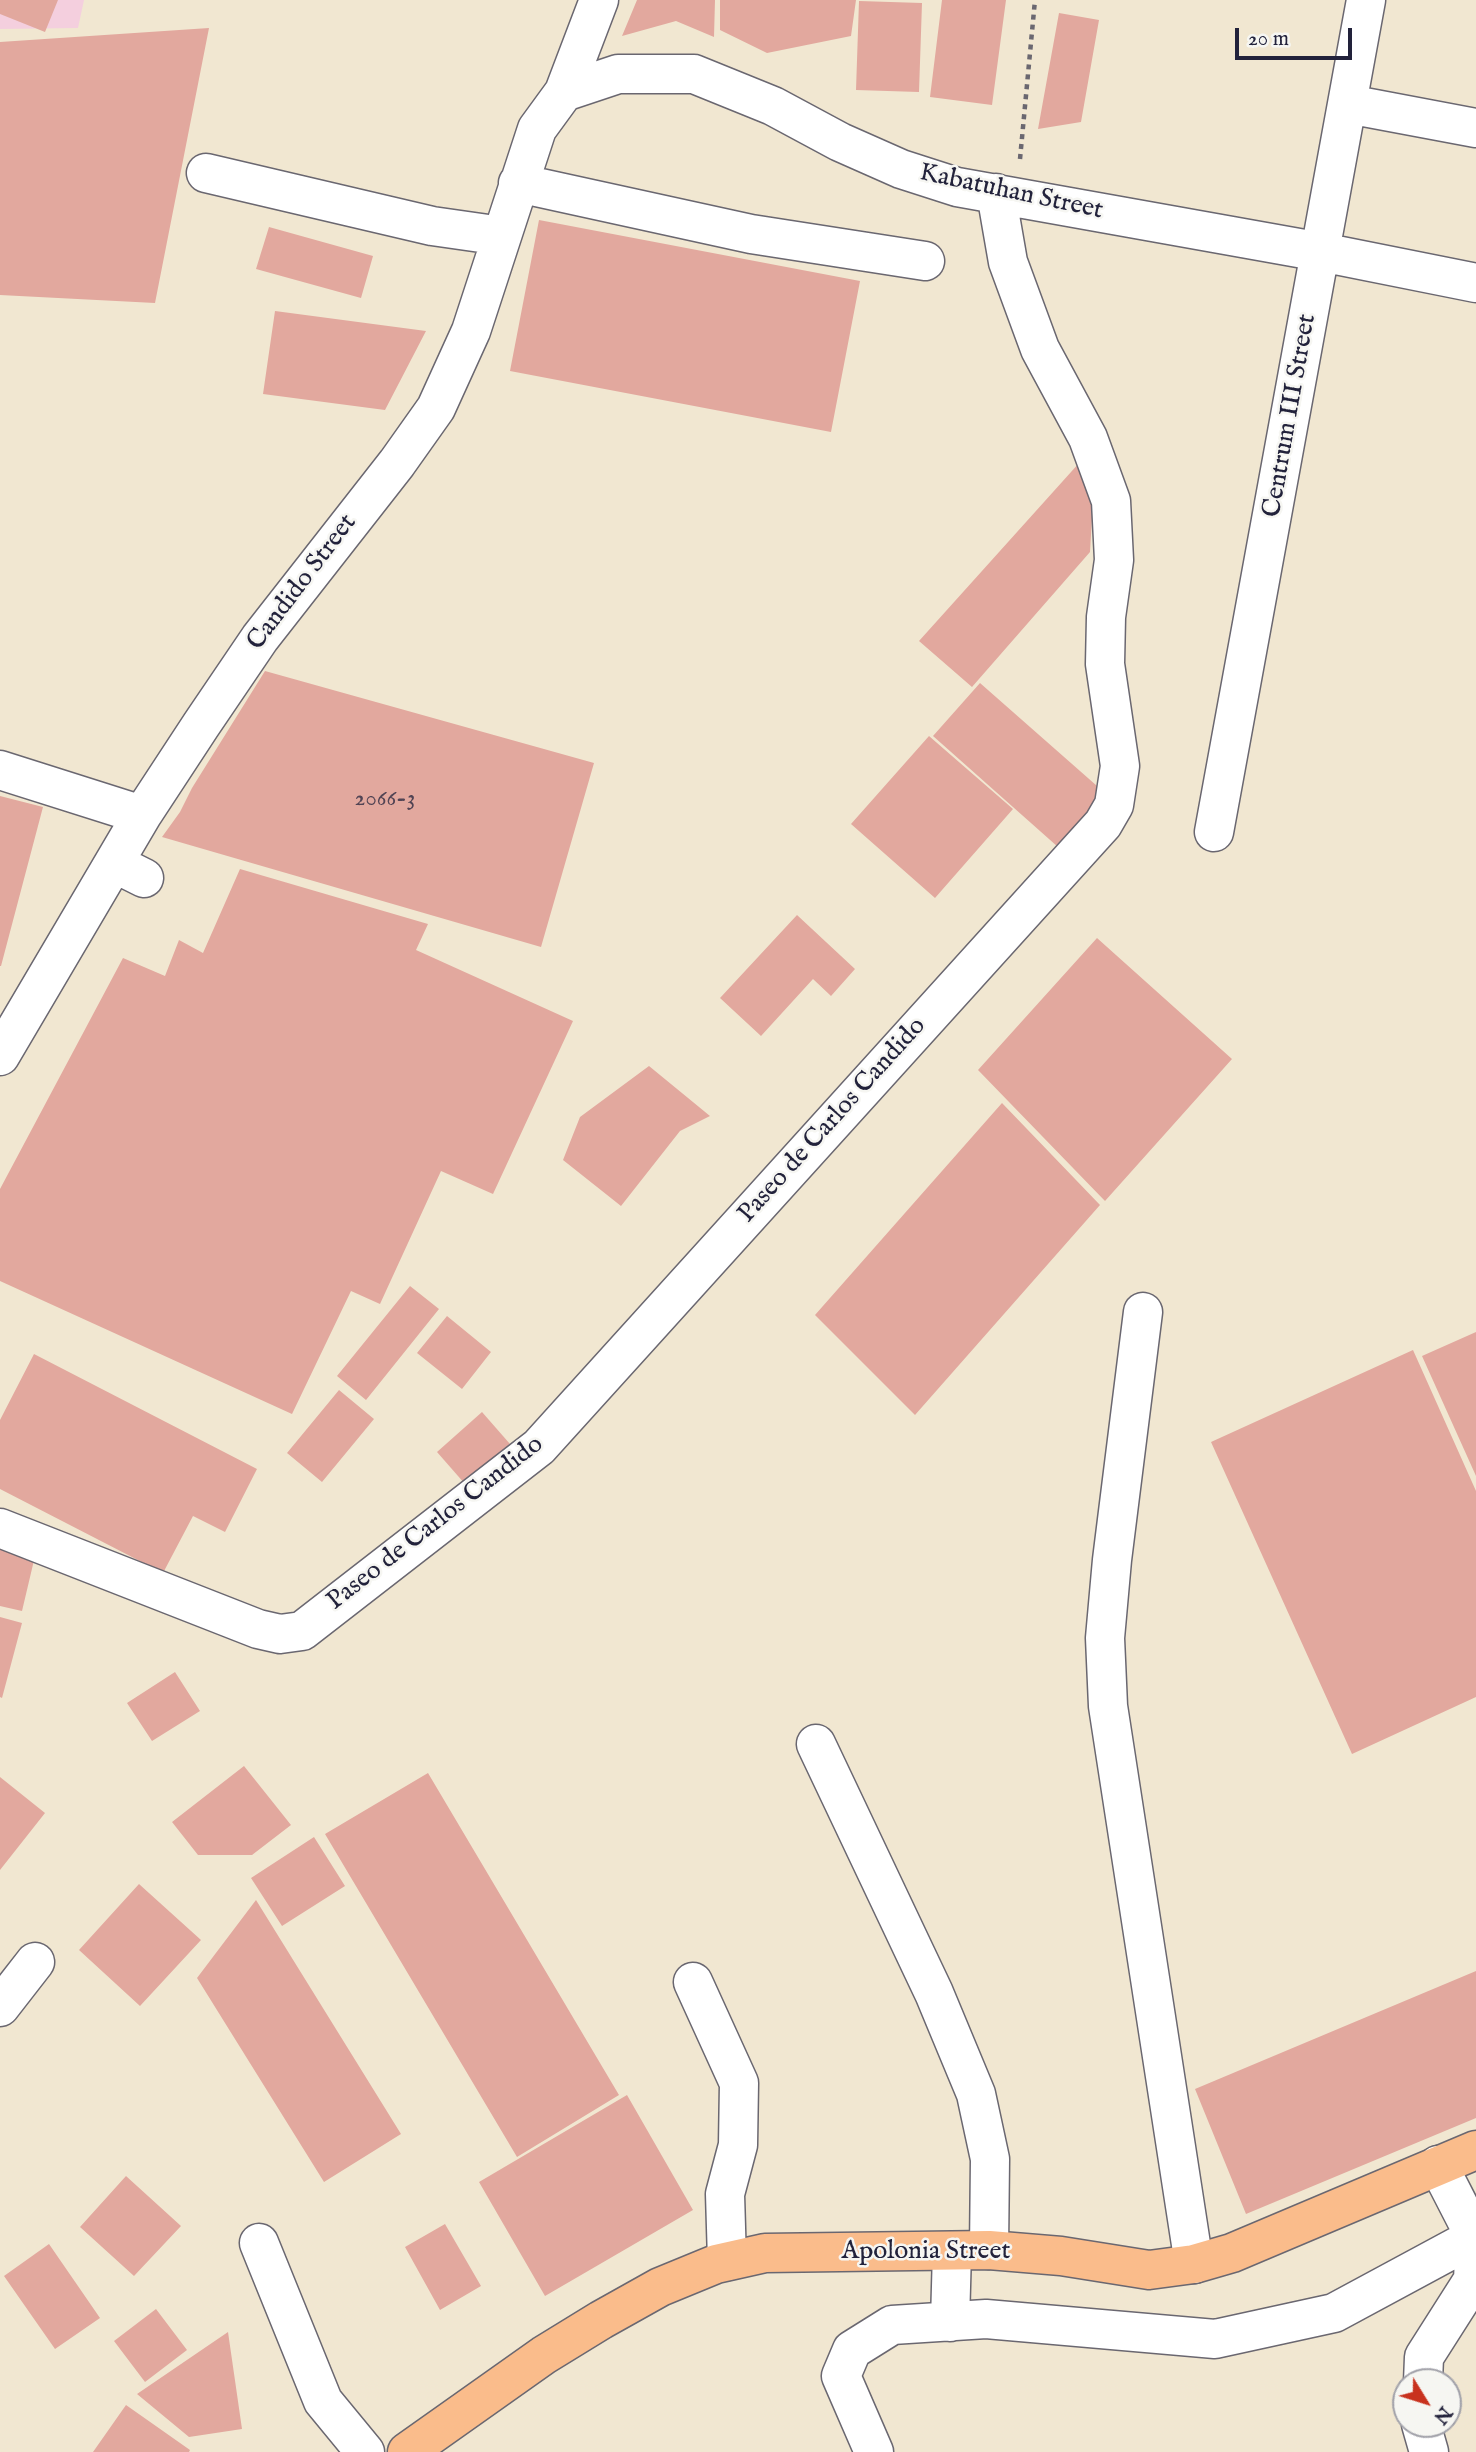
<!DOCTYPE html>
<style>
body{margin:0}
#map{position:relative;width:1476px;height:2452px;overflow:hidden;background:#f1e7d1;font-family:"IM FELL English",serif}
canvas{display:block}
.north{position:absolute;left:1392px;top:2368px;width:70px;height:70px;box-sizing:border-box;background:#f6f6f2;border:2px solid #a1a1a9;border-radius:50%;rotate:128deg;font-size:19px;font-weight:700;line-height:28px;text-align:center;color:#22223b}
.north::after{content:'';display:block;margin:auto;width:24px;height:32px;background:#c8321e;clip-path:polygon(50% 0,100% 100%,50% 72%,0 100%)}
.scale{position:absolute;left:1235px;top:28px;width:117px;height:32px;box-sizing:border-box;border:4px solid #22223b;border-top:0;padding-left:9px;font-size:21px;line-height:24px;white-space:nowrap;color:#22223b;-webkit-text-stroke:5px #f6f6f2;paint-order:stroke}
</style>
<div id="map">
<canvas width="1476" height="2452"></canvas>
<div class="north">N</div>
<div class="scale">20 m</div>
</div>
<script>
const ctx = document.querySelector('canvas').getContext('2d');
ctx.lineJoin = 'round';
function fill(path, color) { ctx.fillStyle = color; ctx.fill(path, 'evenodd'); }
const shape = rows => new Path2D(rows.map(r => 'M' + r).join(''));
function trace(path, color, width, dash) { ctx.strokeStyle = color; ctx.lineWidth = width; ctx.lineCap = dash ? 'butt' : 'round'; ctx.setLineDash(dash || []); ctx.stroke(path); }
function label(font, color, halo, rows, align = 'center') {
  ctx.font = font + ' "IM FELL English",serif'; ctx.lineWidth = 5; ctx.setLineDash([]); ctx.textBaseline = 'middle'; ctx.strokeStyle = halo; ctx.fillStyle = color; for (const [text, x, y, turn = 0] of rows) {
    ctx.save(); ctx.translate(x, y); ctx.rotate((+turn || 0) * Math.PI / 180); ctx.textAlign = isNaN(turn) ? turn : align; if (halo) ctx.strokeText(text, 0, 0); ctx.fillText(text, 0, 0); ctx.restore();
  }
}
fill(shape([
 [0,0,84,0,78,28,0,29]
]), '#f4cfde');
fill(shape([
 [0,0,58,0,45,32,0,14],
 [637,0,715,0,714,37,676,21,622,36],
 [720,0,856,0,851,36,767,53,720,30],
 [942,0,1006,0,992,105,930,97],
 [859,1,922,3,919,92,856,90],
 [1059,13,1099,20,1081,122,1038,129],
 [209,28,155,303,0,295,0,42],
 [539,220,860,281,831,432,510,371],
 [269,227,373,256,361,298,256,269],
 [275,311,426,331,385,410,263,394],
 [1080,462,1093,500,1090,552,972,687,919,641],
 [265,671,594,763,541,947,162,837,180,812,192,788],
 [980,683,1105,793,1058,847,933,736],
 [929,736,1013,809,935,898,851,824],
 [0,796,43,807,1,966,0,966],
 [240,869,428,924,416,950,573,1021,493,1194,441,1171,380,1304,351,1291,292,1414,0,1281,0,1189,123,958,165,976,179,940,203,953],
 [797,915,855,969,831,996,813,979,761,1036,720,998],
 [1097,938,1232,1059,1105,1201,978,1070],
 [649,1066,710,1116,680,1131,621,1206,563,1160,580,1117],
 [1002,1103,1100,1205,915,1415,815,1315],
 [410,1286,439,1309,366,1400,337,1376],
 [447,1316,491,1352,462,1389,417,1353],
 [1476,1332,1476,1476,1422,1356],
 [1413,1350,1476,1491,1476,1697,1352,1754,1211,1442],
 [34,1354,257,1469,225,1532,193,1516,163,1573,0,1489,0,1420],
 [339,1390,374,1419,322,1482,287,1453],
 [482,1412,510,1444,465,1484,437,1452],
 [0,1536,35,1556,22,1611,0,1606],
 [0,1617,22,1623,2,1698,0,1697],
 [175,1672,200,1711,152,1741,127,1703],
 [244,1766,291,1825,252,1855,198,1855,172,1822],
 [428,1773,619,2095,517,2157,325,1834],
 [0,1777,45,1813,0,1870],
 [314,1837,345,1886,282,1926,251,1878],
 [139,1884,201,1940,140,2006,79,1950],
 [256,1900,401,2134,324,2182,197,1978],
 [1476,1971,1476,2118,1246,2214,1195,2089],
 [627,2095,693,2210,545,2296,479,2182],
 [126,2176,181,2226,134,2276,80,2227],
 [445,2224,481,2286,440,2310,405,2247],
 [49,2244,100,2318,55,2349,4,2276],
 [156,2309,187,2350,145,2382,114,2341],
 [228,2332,242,2429,189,2437,137,2394],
 [126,2405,190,2450,189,2452,93,2452]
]), '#e2a89e');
const minor = shape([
 [564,92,618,74,694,74,773,106,840,142,901,169,957,187,1321,252,1476,283],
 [1348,104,1476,128],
 [206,173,432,226,502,236],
 [518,183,751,234,925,261],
 [0,770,142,815],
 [1214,832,1366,0],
 [114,863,144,878],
 [0,1056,142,815,201,725,260,638,397,463,436,408,471,331,537,129,564,92,599,0],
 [1143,1312,1112,1560,1105,1638,1108,1706,1194,2264],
 [0,1528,258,1629,280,1634,302,1631,539,1447,1103,824,1114,805,1120,766,1105,664,1106,617,1114,560,1111,501,1088,438,1040,349,1008,262,996,193],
 [816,1744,934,1993,976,2094,990,2159,989,2250],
 [693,1982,739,2083,738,2145,725,2194,727,2261],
 [0,2007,35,1962],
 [259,2243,323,2401,365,2452],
 [950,2322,952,2251],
 [1423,2382,1424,2357,1473,2280,1475,2237,1438,2165],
 [1421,2424,1429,2452],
 [874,2452,841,2376,852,2350,892,2325,986,2319,1215,2339,1334,2313,1475,2237]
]);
const major = shape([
 [407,2452,544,2355,601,2320,660,2287,716,2264,765,2253,989,2250,1061,2256,1149,2270,1194,2264,1232,2253,1476,2150]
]);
trace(minor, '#6a6770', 41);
trace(major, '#6a6770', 41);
trace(shape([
 [1020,159,1035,0]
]), '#6a6770', 4.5, [5, 5]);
trace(minor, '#fff', 38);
trace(major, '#fabc8b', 38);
label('23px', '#524454', null, [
 ["2066-3",385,800]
]);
label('26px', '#22223b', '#f6f6f2', [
 ["Kabatuhan Street",1011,193,12],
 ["Centrum III Street",1291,416,-80],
 ["Candido Street",303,583,-53],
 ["Paseo de Carlos Candido",833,1121,-48],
 ["Paseo de Carlos Candido",436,1524,-38],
 ["Apolonia Street",926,2253]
]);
</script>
